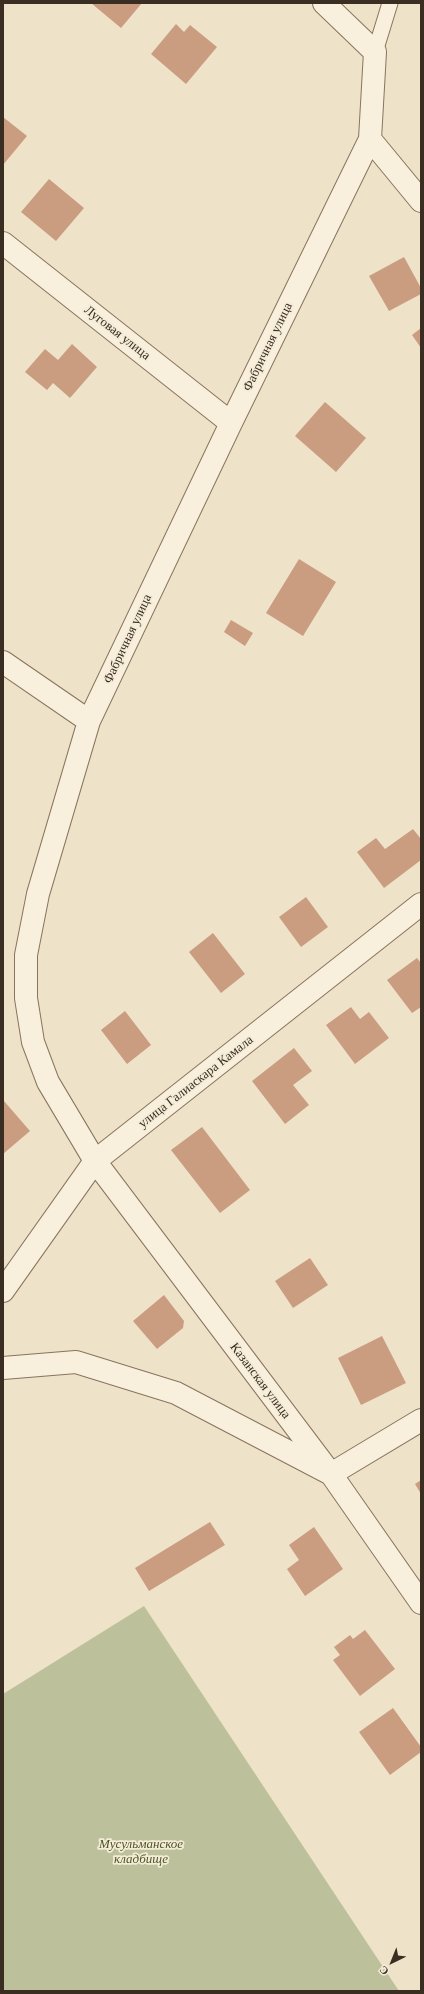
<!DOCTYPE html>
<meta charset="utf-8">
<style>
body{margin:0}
#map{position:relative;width:424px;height:1994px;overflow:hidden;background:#eee2c9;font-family:"Times New Roman",serif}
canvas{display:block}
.frame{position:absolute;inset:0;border:4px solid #3a2d21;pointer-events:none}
.north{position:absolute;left:372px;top:1942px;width:40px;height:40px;-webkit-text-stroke:3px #f5ecd8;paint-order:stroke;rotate:223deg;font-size:11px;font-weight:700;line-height:16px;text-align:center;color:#3a2d21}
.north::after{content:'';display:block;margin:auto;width:14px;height:18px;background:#3a2d21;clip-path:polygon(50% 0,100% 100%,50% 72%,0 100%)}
</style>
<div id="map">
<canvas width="424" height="1994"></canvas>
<div class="frame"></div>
<div class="north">С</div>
</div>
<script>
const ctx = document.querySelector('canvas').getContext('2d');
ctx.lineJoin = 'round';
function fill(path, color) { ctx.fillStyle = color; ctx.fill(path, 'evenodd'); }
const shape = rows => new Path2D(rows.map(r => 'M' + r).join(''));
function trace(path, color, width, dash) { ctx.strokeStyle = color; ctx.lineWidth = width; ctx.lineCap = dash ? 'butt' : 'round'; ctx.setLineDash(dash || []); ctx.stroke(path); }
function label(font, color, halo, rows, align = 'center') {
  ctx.font = font + ' "Times New Roman",serif'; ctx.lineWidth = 3.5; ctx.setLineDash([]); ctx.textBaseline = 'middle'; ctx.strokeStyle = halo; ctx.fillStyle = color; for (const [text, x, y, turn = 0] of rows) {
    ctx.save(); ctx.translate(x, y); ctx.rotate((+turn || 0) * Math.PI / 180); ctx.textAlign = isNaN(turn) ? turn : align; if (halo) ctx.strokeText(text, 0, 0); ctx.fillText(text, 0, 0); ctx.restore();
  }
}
fill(shape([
 [144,1606,399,1991,3,1991,3,1694]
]), '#bdc19b');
fill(shape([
 [91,3,142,3,121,28],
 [176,24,184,32,190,25,217,47,186,84,151,54],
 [3,117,27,136,3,165],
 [49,179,84,208,56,241,21,212],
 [404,257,421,288,421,294,389,311,369,276],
 [421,328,421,348,412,335],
 [72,344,97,367,70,398,53,383,47,390,25,372,45,349,58,360],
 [325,402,366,438,336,472,295,436],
 [299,559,336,582,303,636,266,613],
 [231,620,253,633,245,646,224,632],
 [413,829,421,839,421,860,384,888,357,852,376,838,385,849],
 [306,897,328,927,301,947,279,917],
 [213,933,245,974,221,993,189,952],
 [417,958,421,963,421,1007,412,1013,387,980],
 [351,1007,360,1019,369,1012,389,1038,355,1064,326,1025],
 [125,1011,151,1045,127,1064,101,1030],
 [294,1048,312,1071,293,1085,309,1105,285,1124,252,1081],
 [4,1101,30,1131,3,1154,3,1102],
 [202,1127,250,1190,220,1213,171,1150],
 [310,1258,328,1285,293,1308,275,1281],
 [164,1295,184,1321,183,1328,157,1349,133,1321],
 [382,1336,406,1383,361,1405,338,1358],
 [421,1480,421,1494,415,1484],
 [210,1522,225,1545,149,1591,135,1568],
 [314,1527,343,1569,305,1596,287,1569,299,1560,289,1545],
 [365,1630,395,1669,360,1696,333,1660,340,1655,334,1647,350,1635,353,1639],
 [393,1708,421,1747,421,1752,390,1775,359,1732]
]), '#ca9d80');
const service = shape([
 [375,52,390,3]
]);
const minor = shape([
 [324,3,375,52,370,139,421,201],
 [370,139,231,423,89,721,38,894,26,955,26,998,33,1042,48,1082,95,1161,331,1474,421,1603],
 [3,243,231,423],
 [3,662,89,721],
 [3,1291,95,1161,421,904],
 [3,1368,76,1362,176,1393,331,1474,421,1420]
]);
trace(service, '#89745e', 17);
trace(minor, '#89745e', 24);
trace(service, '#f8efdc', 15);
trace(minor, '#f8efdc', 22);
label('13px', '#3a2d21', '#f5ecd8', [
 ["Луговая улица",117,333,38],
 ["Фабричная улица",268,347,-64],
 ["Фабричная улица",128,639,-65],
 ["улица Галиаскара Камала",196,1082,-38],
 ["Казанская улица",260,1381,53]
]);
label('italic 13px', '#4c5628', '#f5ecd8', [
 ["Мусульманское",141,1845],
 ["кладбище",141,1860]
]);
</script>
